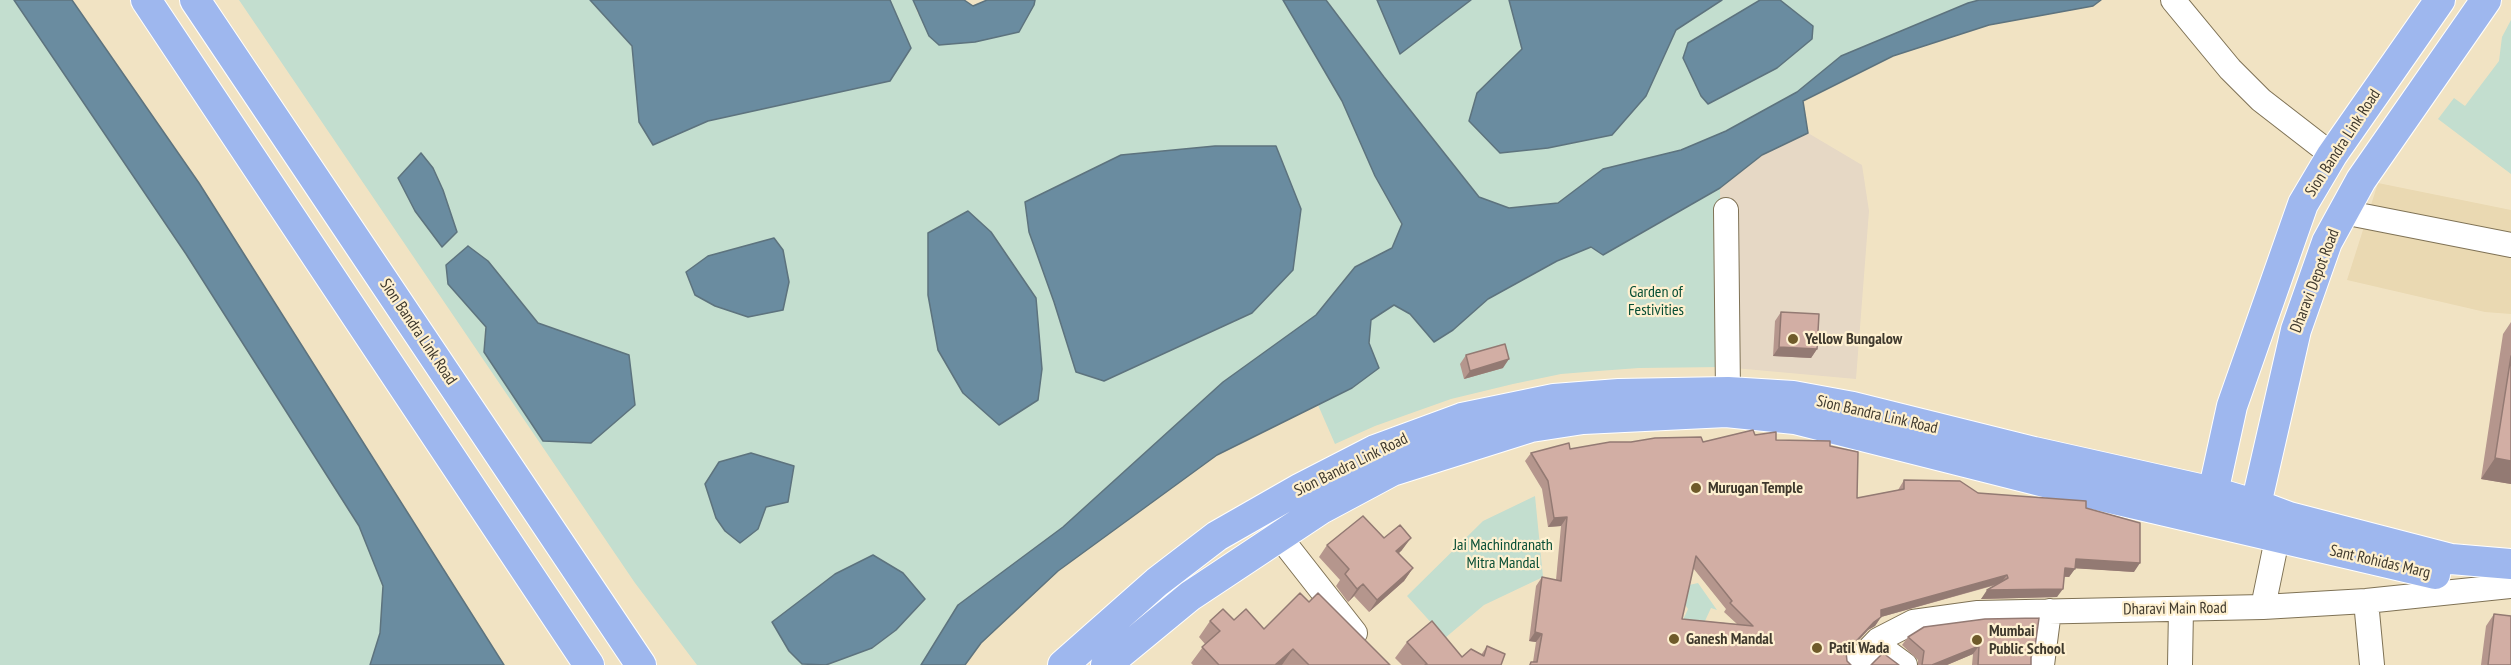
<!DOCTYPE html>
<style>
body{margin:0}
canvas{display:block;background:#f1e3c3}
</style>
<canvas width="2511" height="665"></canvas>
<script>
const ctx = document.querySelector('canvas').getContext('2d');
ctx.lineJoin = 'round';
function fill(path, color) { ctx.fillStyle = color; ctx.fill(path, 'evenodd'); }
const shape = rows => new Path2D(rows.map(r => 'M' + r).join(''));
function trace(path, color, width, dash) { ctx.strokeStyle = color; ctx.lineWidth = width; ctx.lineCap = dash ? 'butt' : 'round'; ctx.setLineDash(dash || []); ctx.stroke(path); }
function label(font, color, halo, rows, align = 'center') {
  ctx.font = font + ' "PT Sans Narrow",sans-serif'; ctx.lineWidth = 4.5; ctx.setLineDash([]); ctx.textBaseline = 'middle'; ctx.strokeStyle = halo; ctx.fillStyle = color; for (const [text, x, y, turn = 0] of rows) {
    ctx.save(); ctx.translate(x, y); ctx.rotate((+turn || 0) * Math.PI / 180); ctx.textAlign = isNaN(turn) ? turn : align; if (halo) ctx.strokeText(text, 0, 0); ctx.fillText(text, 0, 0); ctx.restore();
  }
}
fill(shape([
 [2378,183,2511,210,2511,314,2485,312,2347,280]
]), '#ead9b2');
fill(shape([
 [1808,133,1862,165,1869,211,1856,379,1723,367,1720,188,1762,155]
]), '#e6d8c5');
fill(shape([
 [0,0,14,0,186,254,359,526,383,586,380,633,370,665,0,665],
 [239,0,590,0,632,46,639,122,653,145,708,121,911,48,890,0,913,0,918,14,1034,5,1035,0,1283,0,1342,101,1375,176,1402,224,1392,248,1355,267,1316,315,1223,382,1063,527,958,605,921,665,826,665,872,648,896,630,835,574,773,622,802,664,808,665,697,665,635,583],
 [1215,146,1076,372,1026,202,1121,155],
 [488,261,538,323,629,355,543,441,484,352],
 [794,466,766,507,758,529,716,518],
 [1326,0,1377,0,1400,54,1471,0,1509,0,1522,49,1477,93,1646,96,1676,30,1722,0,1760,0,1688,43,1708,104,1777,68,1813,26,1780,0,1979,0,1841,56,1797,92,1726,131,1681,150,1603,169,1558,203,1509,208,1479,197,1384,77],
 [2511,20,2511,174,2438,119,2454,98,2465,106,2499,61,2502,37],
 [1720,188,1723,367,1639,368,1598,371,1561,374,1513,384,1451,399,1375,426,1335,444,1318,405,1352,388,1369,343,1371,320,1394,305,1410,314,1434,342,1453,330,1488,299,1557,261,1591,247,1603,255],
 [1535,496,1543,577,1484,605,1445,638,1407,596,1483,521],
 [1698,583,1717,610,1711,608,1705,621,1682,622,1688,609,1682,600,1680,587]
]), '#c3decf');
const water = shape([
 [14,0,72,0,199,183,504,665,370,665,380,633,383,586,359,526,186,254,14,0],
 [590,0,890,0,911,48,890,81,708,121,653,145,639,122,632,46,590,0],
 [913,0,964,0,973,6,987,0,1035,0,1034,5,1019,32,975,42,939,45,929,36,913,0],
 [1283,0,1326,0,1384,77,1479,197,1509,208,1558,203,1603,169,1681,150,1726,131,1797,92,1841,56,1968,3,1979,0,2101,0,2093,6,1989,25,1893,56,1803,101,1808,133,1762,155,1720,188,1603,255,1591,247,1557,261,1488,299,1453,330,1434,342,1410,314,1394,305,1371,320,1369,343,1379,368,1352,388,1217,455,1058,571,981,643,965,665,921,665,958,605,1063,527,1223,382,1316,315,1355,267,1392,248,1402,224,1375,176,1342,101,1283,0],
 [1377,0,1471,0,1400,54,1377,0],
 [1509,0,1722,0,1676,30,1646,96,1612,135,1548,148,1500,153,1469,121,1477,93,1522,49,1509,0],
 [1760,0,1780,0,1813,26,1812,39,1777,68,1708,104,1701,96,1683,58,1688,43,1760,0],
 [1215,146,1276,146,1301,209,1293,270,1252,313,1104,381,1076,372,1054,302,1029,232,1025,202,1121,155,1215,146],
 [421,153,433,168,443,190,457,232,442,247,415,211,398,178,421,153],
 [968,211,991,232,1036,298,1042,369,1038,400,999,425,963,393,938,350,928,295,928,233,968,211],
 [774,238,783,250,789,282,783,310,748,317,715,306,695,295,686,272,708,256,774,238],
 [468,246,488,261,538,323,629,355,635,405,591,443,543,441,484,352,486,327,448,284,446,265,468,246],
 [751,453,794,466,788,502,766,507,758,529,740,543,725,531,716,518,705,484,719,462,751,453],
 [873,555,903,573,925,599,896,630,872,648,826,665,802,664,789,651,772,622,835,574,873,555]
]);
fill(water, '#6a8ca0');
trace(water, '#5d737e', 1.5);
const minor = shape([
 [2173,0,2230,69,2261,100,2332,155],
 [1726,210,1728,392],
 [2343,212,2511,245],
 [1279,536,1355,633],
 [2366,601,2372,665],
 [2263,607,2277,539],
 [1875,643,1905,665],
 [1854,665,1878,640,1913,622,1978,613,2263,607,2366,601,2511,586],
 [2042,665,2049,611],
 [2180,665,2181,609]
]);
const major = shape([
 [146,0,589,665],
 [195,0,641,665],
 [2209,511,2232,406,2303,204,2332,155,2440,0],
 [2252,522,2296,330,2327,242,2361,180,2486,0],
 [1063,665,1157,582,1217,536,1301,488,1375,450,1462,418,1554,399,1619,394,1728,392,1793,396,1853,407,2034,452,2213,492,2257,505,2289,517,2451,559,2511,564],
 [1106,665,1190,596,1321,509,1392,471,1531,427,1583,419,1726,412,1795,419,2084,492,2435,574]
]);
trace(minor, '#7f7255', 26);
trace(major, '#fff', 32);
trace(minor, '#fff', 24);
trace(major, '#9eb7ee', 30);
fill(shape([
 [1781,312,1817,349,1811,358,1773,356,1775,321],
 [2511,322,2511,484,2481,479,2503,334],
 [1466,355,1503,368,1464,379,1460,364],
 [1755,435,1776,440,1830,446,1857,498,1898,490,1904,480,1978,493,2086,508,2134,572,2075,568,2069,577,2064,577,2057,597,1981,599,1996,585,1881,617,1875,626,1868,630,1846,654,1847,661,1851,665,1529,665,1531,662,1533,662,1536,642,1529,641,1536,586,1542,577,1556,580,1561,526,1548,527,1542,489,1525,461,1531,453,1570,449,1703,442],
 [1693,568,1726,609,1724,612,1737,624,1682,619],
 [1384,538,1402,550,1399,553,1413,568,1404,581,1369,612,1354,596,1348,602,1336,586,1340,580,1319,557,1327,545],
 [1309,602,1390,665,1193,665,1191,663,1205,644,1199,637,1210,621,1234,620,1264,629],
 [2494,614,2511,665,2481,665,2486,626],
 [1908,637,2034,654,2031,658,2031,665,1972,665,1973,654,1947,665,1918,665,1918,660,1902,645],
 [1407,642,1462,657,1481,655,1487,646,1501,665,1402,665,1395,658]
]), '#b5968d');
fill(shape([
 [1779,347,1817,349,1811,358,1773,356],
 [1509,359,1503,368,1464,379,1470,371],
 [2495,458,2511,461,2511,484,2481,479],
 [1567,517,1561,526,1548,527,1554,518],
 [1411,538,1402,550,1388,563,1396,551],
 [2076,559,2140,563,2134,572,2070,568],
 [1413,568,1404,581,1369,612,1377,600],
 [2065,568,2075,569,2069,577,2059,576],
 [2007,575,2001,583,1881,617,1875,626,1868,630,1840,661,1881,610],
 [1363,584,1354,596,1348,602,1357,589],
 [2063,589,2057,597,1981,599,1987,590],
 [1535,632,1542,634,1536,642,1529,641],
 [1979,646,1973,654,1947,665,1932,665],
 [1293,649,1282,665,1275,665]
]), '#937a73');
const building = shape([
 [1781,312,1819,314,1817,349,1779,347,1781,312],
 [1505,344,1509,359,1470,371,1466,355,1505,344],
 [2511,356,2511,461,2495,458,2511,356],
 [1753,430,1755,435,1776,432,1776,440,1830,441,1830,446,1858,452,1857,498,1904,489,1904,480,1960,481,1978,493,2086,501,2086,508,2140,523,2140,563,2076,559,2075,569,2065,568,2063,589,1987,590,2008,578,2007,575,1881,610,1881,617,1874,622,1846,652,1847,661,1851,665,1530,665,1531,662,1537,662,1542,634,1535,632,1542,577,1561,581,1567,517,1554,518,1548,481,1531,453,1569,443,1570,449,1610,442,1631,442,1655,438,1701,437,1703,442,1753,430],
 [1696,556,1732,601,1730,603,1753,626,1682,619,1696,556],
 [1363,516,1384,538,1400,525,1411,538,1396,551,1413,568,1377,600,1363,584,1357,589,1345,574,1349,569,1327,545,1363,516],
 [1300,593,1309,602,1318,593,1390,665,1309,665,1293,649,1275,665,1219,665,1202,647,1220,631,1210,621,1223,609,1234,620,1246,609,1264,629,1300,593],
 [2494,614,2511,616,2511,665,2488,665,2494,614],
 [2039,618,2034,654,2031,654,2031,665,1978,665,1979,646,1932,665,1922,665,1924,651,1908,637,1924,627,1985,619,2039,618],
 [1432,621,1462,657,1471,649,1484,656,1487,646,1505,654,1501,665,1425,665,1427,664,1407,642,1432,621],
 [1883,653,1899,665,1871,665,1883,653]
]);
fill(building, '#d2aea4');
trace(building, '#937a73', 1.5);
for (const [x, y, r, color] of [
 [1793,339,6,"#6f5b2a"],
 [1696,488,6,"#6f5b2a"],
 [1674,639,6,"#6f5b2a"],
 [1977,640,6,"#6f5b2a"],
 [1817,648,6,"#6f5b2a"]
]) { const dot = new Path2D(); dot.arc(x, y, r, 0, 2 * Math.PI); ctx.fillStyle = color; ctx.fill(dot); trace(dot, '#fef0d0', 2); }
label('16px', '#3f392d', '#fef0d0', [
 ["Sion Bandra Link Road",2343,143,-57],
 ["Dharavi Depot Road",2315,281,-69],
 ["Sion Bandra Link Road",418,332,56],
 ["Sion Bandra Link Road",1877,415,13],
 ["Sion Bandra Link Road",1351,465,-26],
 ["Sant Rohidas Marg",2380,562,13],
 ["Dharavi Main Road",2175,609,-1]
]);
label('16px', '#084e35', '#fef0d0', [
 ["Garden of",1656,292],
 ["Festivities",1656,310],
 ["Jai Machindranath",1503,545],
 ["Mitra Mandal",1503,563]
]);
label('bold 16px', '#3f392d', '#fef0d0', [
 ["Yellow Bungalow",1805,339],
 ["Murugan Temple",1708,488],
 ["Mumbai",1989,631],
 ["Public School",1989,649],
 ["Ganesh Mandal",1686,639],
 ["Patil Wada",1829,648]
], 'left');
</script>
